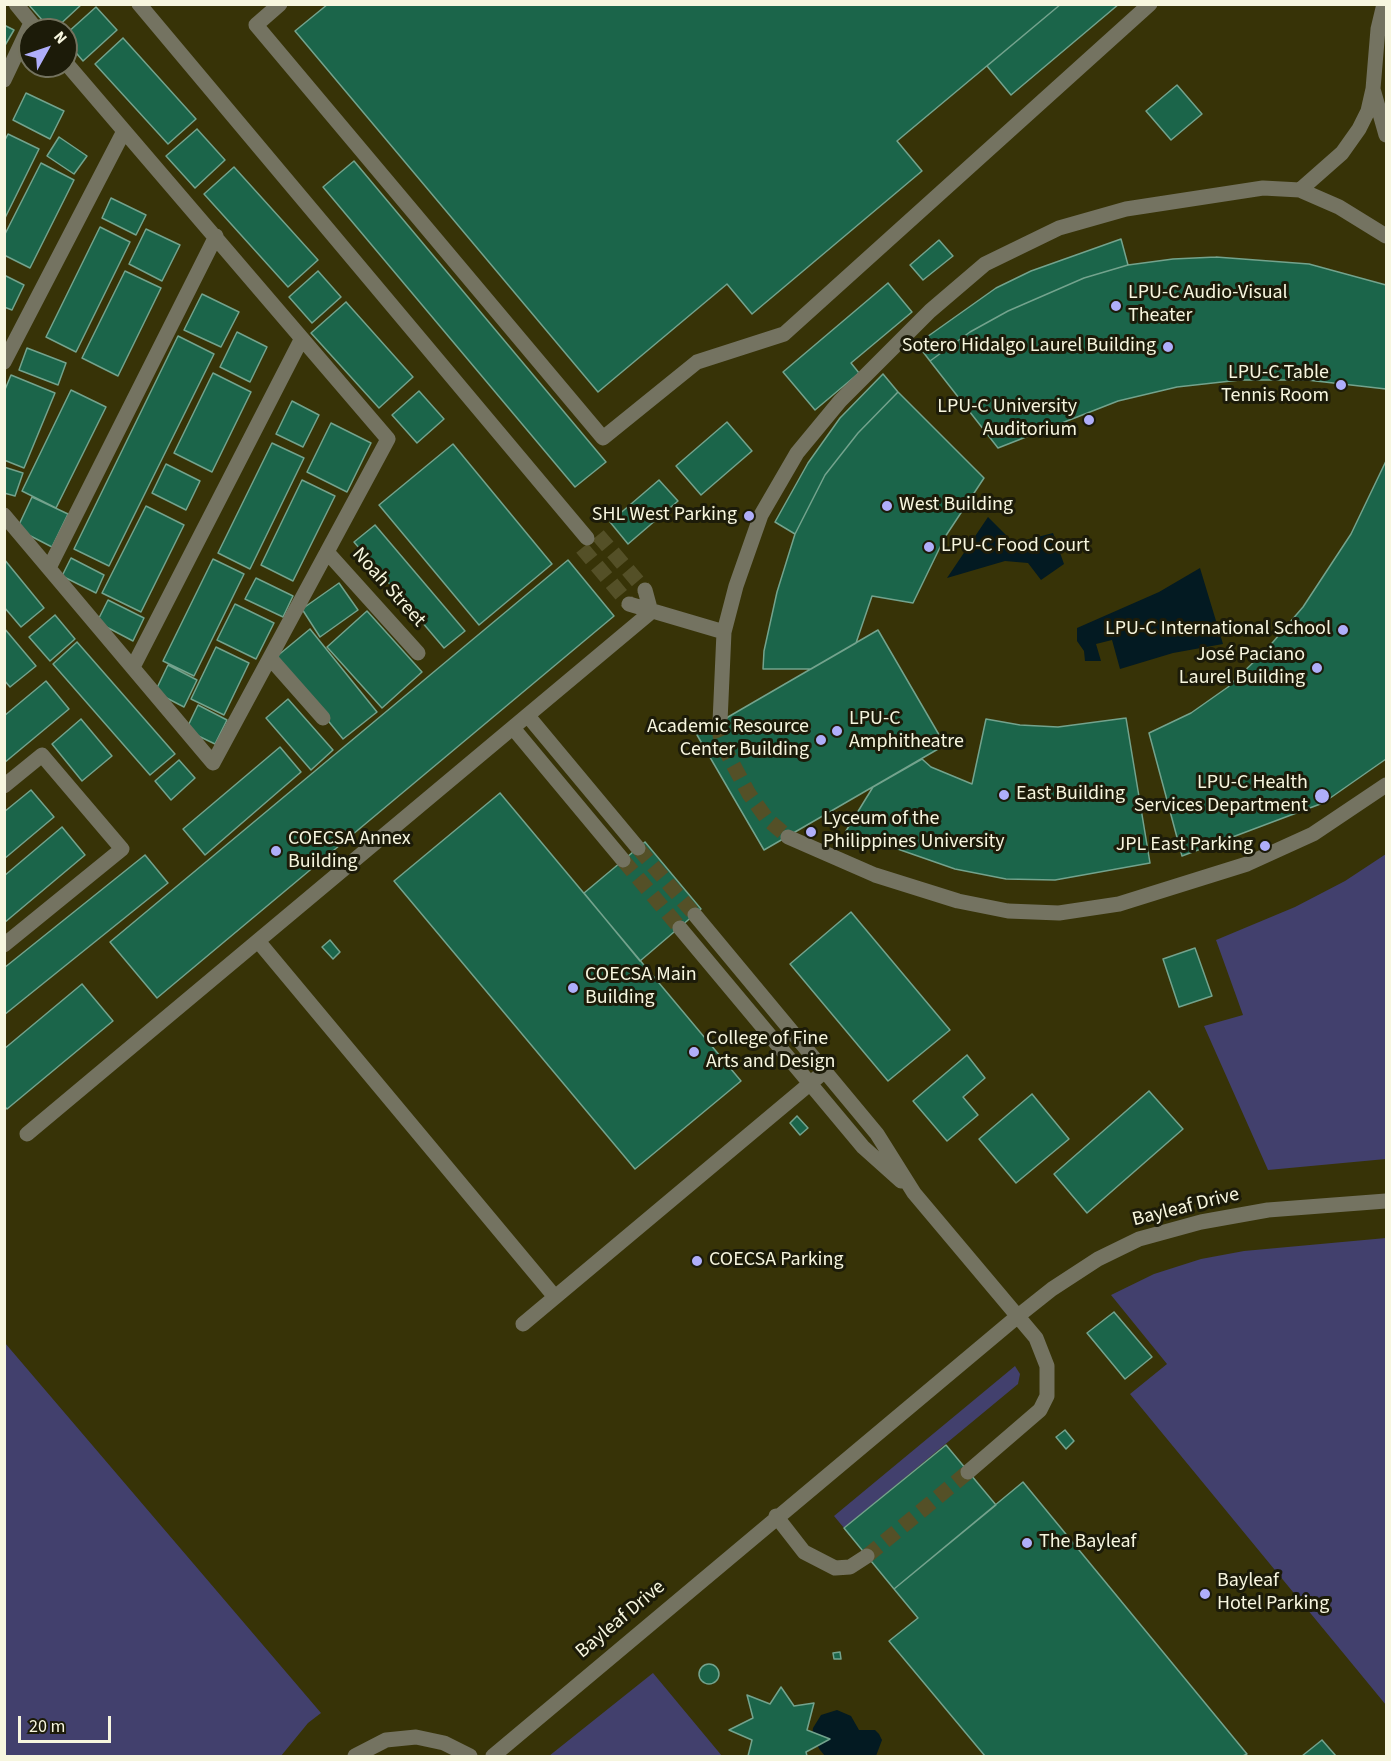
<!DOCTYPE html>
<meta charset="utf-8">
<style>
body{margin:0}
#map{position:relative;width:1391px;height:1761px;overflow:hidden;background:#373307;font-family:"Source Sans 3",sans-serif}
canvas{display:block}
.frame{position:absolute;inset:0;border:6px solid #f7f6df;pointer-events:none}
.north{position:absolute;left:18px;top:18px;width:60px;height:60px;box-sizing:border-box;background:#1c1b09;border:2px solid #74735f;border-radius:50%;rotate:50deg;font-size:16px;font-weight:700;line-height:24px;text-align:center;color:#f7f6df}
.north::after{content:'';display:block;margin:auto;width:21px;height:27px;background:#afaefa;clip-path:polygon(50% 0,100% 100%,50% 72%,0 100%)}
.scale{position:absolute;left:18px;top:1716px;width:93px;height:27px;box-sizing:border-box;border:3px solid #f7f6df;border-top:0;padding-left:8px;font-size:18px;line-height:21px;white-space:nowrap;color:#f7f6df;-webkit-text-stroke:4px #1c1b09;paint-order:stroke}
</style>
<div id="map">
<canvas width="1391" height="1761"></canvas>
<div class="frame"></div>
<div class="north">N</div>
<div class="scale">20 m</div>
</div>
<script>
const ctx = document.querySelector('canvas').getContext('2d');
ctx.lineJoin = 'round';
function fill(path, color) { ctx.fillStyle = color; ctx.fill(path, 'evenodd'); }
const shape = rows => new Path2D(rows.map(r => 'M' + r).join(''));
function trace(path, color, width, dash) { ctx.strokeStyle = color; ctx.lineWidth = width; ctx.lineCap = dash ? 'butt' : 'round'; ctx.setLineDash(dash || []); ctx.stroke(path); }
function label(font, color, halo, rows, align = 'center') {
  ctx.font = font + ' "Source Sans 3",sans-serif'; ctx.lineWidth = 6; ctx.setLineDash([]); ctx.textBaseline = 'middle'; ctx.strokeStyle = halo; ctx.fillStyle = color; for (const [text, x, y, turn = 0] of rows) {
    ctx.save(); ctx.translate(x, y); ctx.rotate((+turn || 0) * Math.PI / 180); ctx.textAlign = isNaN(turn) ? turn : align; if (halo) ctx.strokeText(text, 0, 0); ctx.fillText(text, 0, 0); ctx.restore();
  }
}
fill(shape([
 [1386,854,1386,1159,1268,1170,1204,1026,1243,1015,1216,940,1295,907,1345,881],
 [1386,1238,1386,1705,1130,1394,1167,1364,1111,1295,1154,1274,1201,1259,1244,1251],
 [5,1343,321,1713,308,1723,281,1756,5,1756],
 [1015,1366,1020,1374,1018,1384,844,1528,834,1516],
 [653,1673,722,1756,549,1756]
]), '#42406d');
fill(shape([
 [988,517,1014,543,1053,533,1064,564,1041,580,1028,563,1005,561,947,578],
 [1200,568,1223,644,1173,653,1120,669,1112,640,1096,644,1101,661,1085,661,1084,651,1077,641,1077,628,1159,592],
 [837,1710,851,1716,859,1730,875,1730,879,1734,882,1740,876,1756,825,1756,820,1750,812,1736,813,1728,821,1715]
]), '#031a22');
const building = shape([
 [28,4,82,4,54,30,51,30,28,4],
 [328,4,1061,4,897,141,922,171,752,314,727,284,598,392,295,31,328,4],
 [1061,4,1119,4,1011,95,987,66,1061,4],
 [96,7,117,30,83,61,66,41,66,34,96,7],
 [4,25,14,30,4,47,4,25],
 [123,38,196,119,168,144,95,64,123,38],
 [1177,85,1202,114,1171,140,1146,111,1177,85],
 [26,93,64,111,50,139,13,120,26,93],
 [197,129,225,160,195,188,166,156,197,129],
 [8,134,39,149,4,220,4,142,8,134],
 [59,137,87,156,74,174,47,156,59,137],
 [354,161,606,462,575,487,323,187,354,161],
 [41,163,74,180,30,268,4,255,4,236,41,163],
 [234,167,318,260,288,287,204,194,234,167],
 [111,198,146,215,136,235,102,218,111,198],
 [100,227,130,242,76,352,46,337,100,227],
 [146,229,180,245,162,281,129,264,146,229],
 [1121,239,1128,265,1084,278,1008,311,970,332,930,361,917,344,996,288,1031,271,1121,239],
 [939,240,953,256,923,280,910,265,939,240],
 [1216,257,1309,264,1386,285,1386,389,1307,380,1240,380,1177,387,1118,401,998,448,930,361,970,332,1008,311,1084,278,1128,265,1173,259,1216,257],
 [125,271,161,288,118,376,82,358,125,271],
 [318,271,341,297,312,323,289,297,318,271],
 [4,275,24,285,12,310,4,307,4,275],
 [888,283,912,312,851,363,859,373,815,410,783,372,888,283],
 [202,294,239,312,221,347,184,330,202,294],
 [346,302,413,377,379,408,311,333,346,302],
 [237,332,267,347,250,382,220,367,237,332],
 [178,336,214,354,109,566,74,549,178,336],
 [27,348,66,363,58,385,19,370,27,348],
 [213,373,251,392,212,472,174,453,213,373],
 [883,374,898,392,858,433,825,475,795,534,775,522,808,463,840,418,883,374],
 [11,375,55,393,24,468,4,460,4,392,11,375],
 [71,390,106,407,56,508,22,491,71,390],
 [419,391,444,419,417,443,392,415,419,391],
 [898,392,984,478,945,537,913,603,872,596,856,643,811,669,763,669,764,651,777,592,795,534,825,475,858,433,898,392],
 [292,401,319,415,303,447,276,434,292,401],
 [727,422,752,451,701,495,676,466,727,422],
 [331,423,371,443,347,492,307,472,331,423],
 [272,443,304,458,250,569,218,553,272,443],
 [453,444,552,564,479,625,379,505,453,444],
 [1386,461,1386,759,1323,803,1182,856,1149,733,1191,713,1228,687,1267,649,1303,607,1351,534,1386,461],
 [166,464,200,481,186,510,152,493,166,464],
 [4,467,23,473,15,496,4,493,4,467],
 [302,480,335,496,293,581,261,565,302,480],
 [659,480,678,501,628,544,610,522,659,480],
 [32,497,68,514,52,547,17,529,32,497],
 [146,506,184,525,141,612,102,593,146,506],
 [375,525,465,631,444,648,354,542,375,525],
 [71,558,104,575,96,593,62,576,71,558],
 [4,559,44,608,21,627,4,607,4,559],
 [213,559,244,574,194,676,163,661,213,559],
 [568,560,614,616,157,998,110,942,568,560],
 [256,578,293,596,283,617,245,599,256,578],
 [339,583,358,610,320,637,302,609,339,583],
 [108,600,144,618,133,641,97,622,108,600],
 [235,604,274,623,256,659,217,640,235,604],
 [367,611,422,672,382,708,327,647,367,611],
 [55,615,75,639,50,661,29,637,55,615],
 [4,628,36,666,10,687,4,680,4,628],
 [310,629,377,712,343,739,276,657,310,629],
 [878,630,945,745,764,850,697,735,878,630],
 [77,642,175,754,150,775,53,664,77,642],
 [216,647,249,663,224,715,191,699,216,647],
 [168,665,197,680,184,707,155,692,168,665],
 [46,681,69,709,4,763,4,716,46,681],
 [288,699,333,750,311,770,266,718,288,699],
 [198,705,227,720,215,744,186,730,198,705],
 [1126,718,1150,863,1055,880,1006,879,955,869,846,831,873,787,922,759,931,767,972,784,986,719,1020,725,1058,727,1126,718],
 [81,719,112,756,82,781,52,744,81,719],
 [280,747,301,772,205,855,183,829,280,747],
 [179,760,195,778,171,800,155,781,179,760],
 [31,790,54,817,4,859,4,812,31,790],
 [500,793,741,1081,635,1169,394,881,500,793],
 [62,827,85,855,4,923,4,876,62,827],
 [645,842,701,909,640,961,584,893,645,842],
 [145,855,168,883,4,1015,4,968,145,855],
 [851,912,950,1030,888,1081,790,964,851,912],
 [330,940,340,952,333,959,322,947,330,940],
 [1195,948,1212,996,1179,1007,1163,959,1195,948],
 [82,984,113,1021,7,1109,4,1106,4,1049,82,984],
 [967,1055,985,1078,963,1097,978,1115,947,1141,913,1101,967,1055],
 [1149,1091,1183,1129,1087,1213,1054,1174,1149,1091],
 [1032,1094,1069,1139,1016,1183,979,1139,1032,1094],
 [797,1116,808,1128,800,1135,790,1123,797,1116],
 [1114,1312,1152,1357,1125,1379,1087,1333,1114,1312],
 [1065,1430,1074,1441,1066,1449,1056,1437,1065,1430],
 [946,1445,996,1505,894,1589,844,1528,946,1445],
 [1023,1482,1247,1754,1243,1756,985,1756,889,1641,918,1618,894,1589,1023,1482],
 [840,1652,841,1659,834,1659,833,1653,840,1652],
 '699 1674a10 10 0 1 1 20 0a10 10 0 1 1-20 0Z',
 [781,1687,794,1706,814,1703,807,1730,830,1739,806,1752,807,1756,748,1756,752,1740,729,1730,753,1718,747,1695,770,1704,781,1687],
 [1322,1740,1336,1756,1302,1756,1322,1740]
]);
fill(building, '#1b654a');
trace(building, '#73a38d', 1.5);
trace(shape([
 [598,535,645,590],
 [582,548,629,604],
 [720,722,720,735,728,755,749,794,767,819,788,837],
 [638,848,695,915],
 [623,860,680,928],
 [867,1556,968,1472]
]), '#545027', 15, [15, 8]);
trace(shape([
 [16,4,37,30],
 [139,4,587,538],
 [280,4,256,25,603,438,697,362,784,334,1150,4],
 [4,80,31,23],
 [1373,89,1386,135],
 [1300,190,1342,153,1359,129,1368,111,1373,89,1378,29,1384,4],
 [4,362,124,131],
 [4,515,213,763,388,439,66,63],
 [327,552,418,653],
 [49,568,216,236],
 [645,590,651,612],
 [629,604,724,632],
 [270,658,323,718],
 [133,667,301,340],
 [528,716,638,848],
 [720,722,724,632,736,586,761,515,797,453,840,401,930,311,985,264,1059,228,1126,209,1263,188,1300,190,1339,207,1386,236],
 [513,728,623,860],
 [4,786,42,755,122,849,4,945],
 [788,837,875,875,958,901,1008,911,1059,913,1119,904,1247,864,1313,834,1386,785],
 [695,915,877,1134,914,1193,1036,1338,1047,1366,1047,1396,1040,1410,968,1472],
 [680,928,863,1147,901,1181],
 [258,941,555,1297],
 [27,1134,651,612],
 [523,1324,825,1071],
 [776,1516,804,1552,835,1568,850,1567,867,1556],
 [355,1756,386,1740,416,1737,444,1743,470,1756],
 [493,1756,1018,1316,1052,1289,1098,1259,1139,1239,1201,1222,1268,1210,1386,1201]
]), '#747361', 15);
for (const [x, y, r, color] of [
 [1116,306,6,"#afaefa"],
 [1168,347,6,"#afaefa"],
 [1341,385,6,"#afaefa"],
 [1089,420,6,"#afaefa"],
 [887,506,6,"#afaefa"],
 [749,516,6,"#afaefa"],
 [929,547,6,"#afaefa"],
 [1343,630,6,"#afaefa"],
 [1317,668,6,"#afaefa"],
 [837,731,6,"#afaefa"],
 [821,740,6,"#afaefa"],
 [1004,795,6,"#afaefa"],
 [1322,796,8,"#afaefa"],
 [811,832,6,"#afaefa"],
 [1265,846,6,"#afaefa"],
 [276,851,6,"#afaefa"],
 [573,988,6,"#afaefa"],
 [694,1052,6,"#afaefa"],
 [697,1261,6,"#afaefa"],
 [1027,1543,6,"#afaefa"],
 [1205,1594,6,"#afaefa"]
]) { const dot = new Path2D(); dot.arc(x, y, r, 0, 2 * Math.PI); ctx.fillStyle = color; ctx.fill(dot); trace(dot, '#1c1b09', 2); }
label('20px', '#f7f6df', '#1c1b09', [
 ["LPU-C Audio-Visual",1128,294],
 ["Theater",1128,317],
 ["Sotero Hidalgo Laurel Building",1156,347,"right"],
 ["LPU-C Table",1329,374,"right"],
 ["Tennis Room",1329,397,"right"],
 ["LPU-C University",1077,408,"right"],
 ["Auditorium",1077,431,"right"],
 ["West Building",899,506],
 ["SHL West Parking",737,516,"right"],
 ["LPU-C Food Court",941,547],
 ["LPU-C International School",1331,630,"right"],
 ["José Paciano",1305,656,"right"],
 ["Laurel Building",1305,679,"right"],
 ["LPU-C",849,720],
 ["Amphitheatre",849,743],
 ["Academic Resource",809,728,"right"],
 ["Center Building",809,751,"right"],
 ["LPU-C Health",1308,784,"right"],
 ["Services Department",1308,807,"right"],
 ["East Building",1016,795],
 ["Lyceum of the",823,820],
 ["Philippines University",823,843],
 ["COECSA Annex",288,840],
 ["Building",288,863],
 ["JPL East Parking",1253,846,"right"],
 ["COECSA Main",585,976],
 ["Building",585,999],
 ["College of Fine",706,1040],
 ["Arts and Design",706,1063],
 ["COECSA Parking",709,1261],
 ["The Bayleaf",1039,1543],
 ["Bayleaf",1217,1582],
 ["Hotel Parking",1217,1605]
], 'left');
label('20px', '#f7f6df', '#1c1b09', [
 ["Noah Street",388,588,48],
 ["Bayleaf Drive",1186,1208,-14],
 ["Bayleaf Drive",621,1620,-40]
]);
</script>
